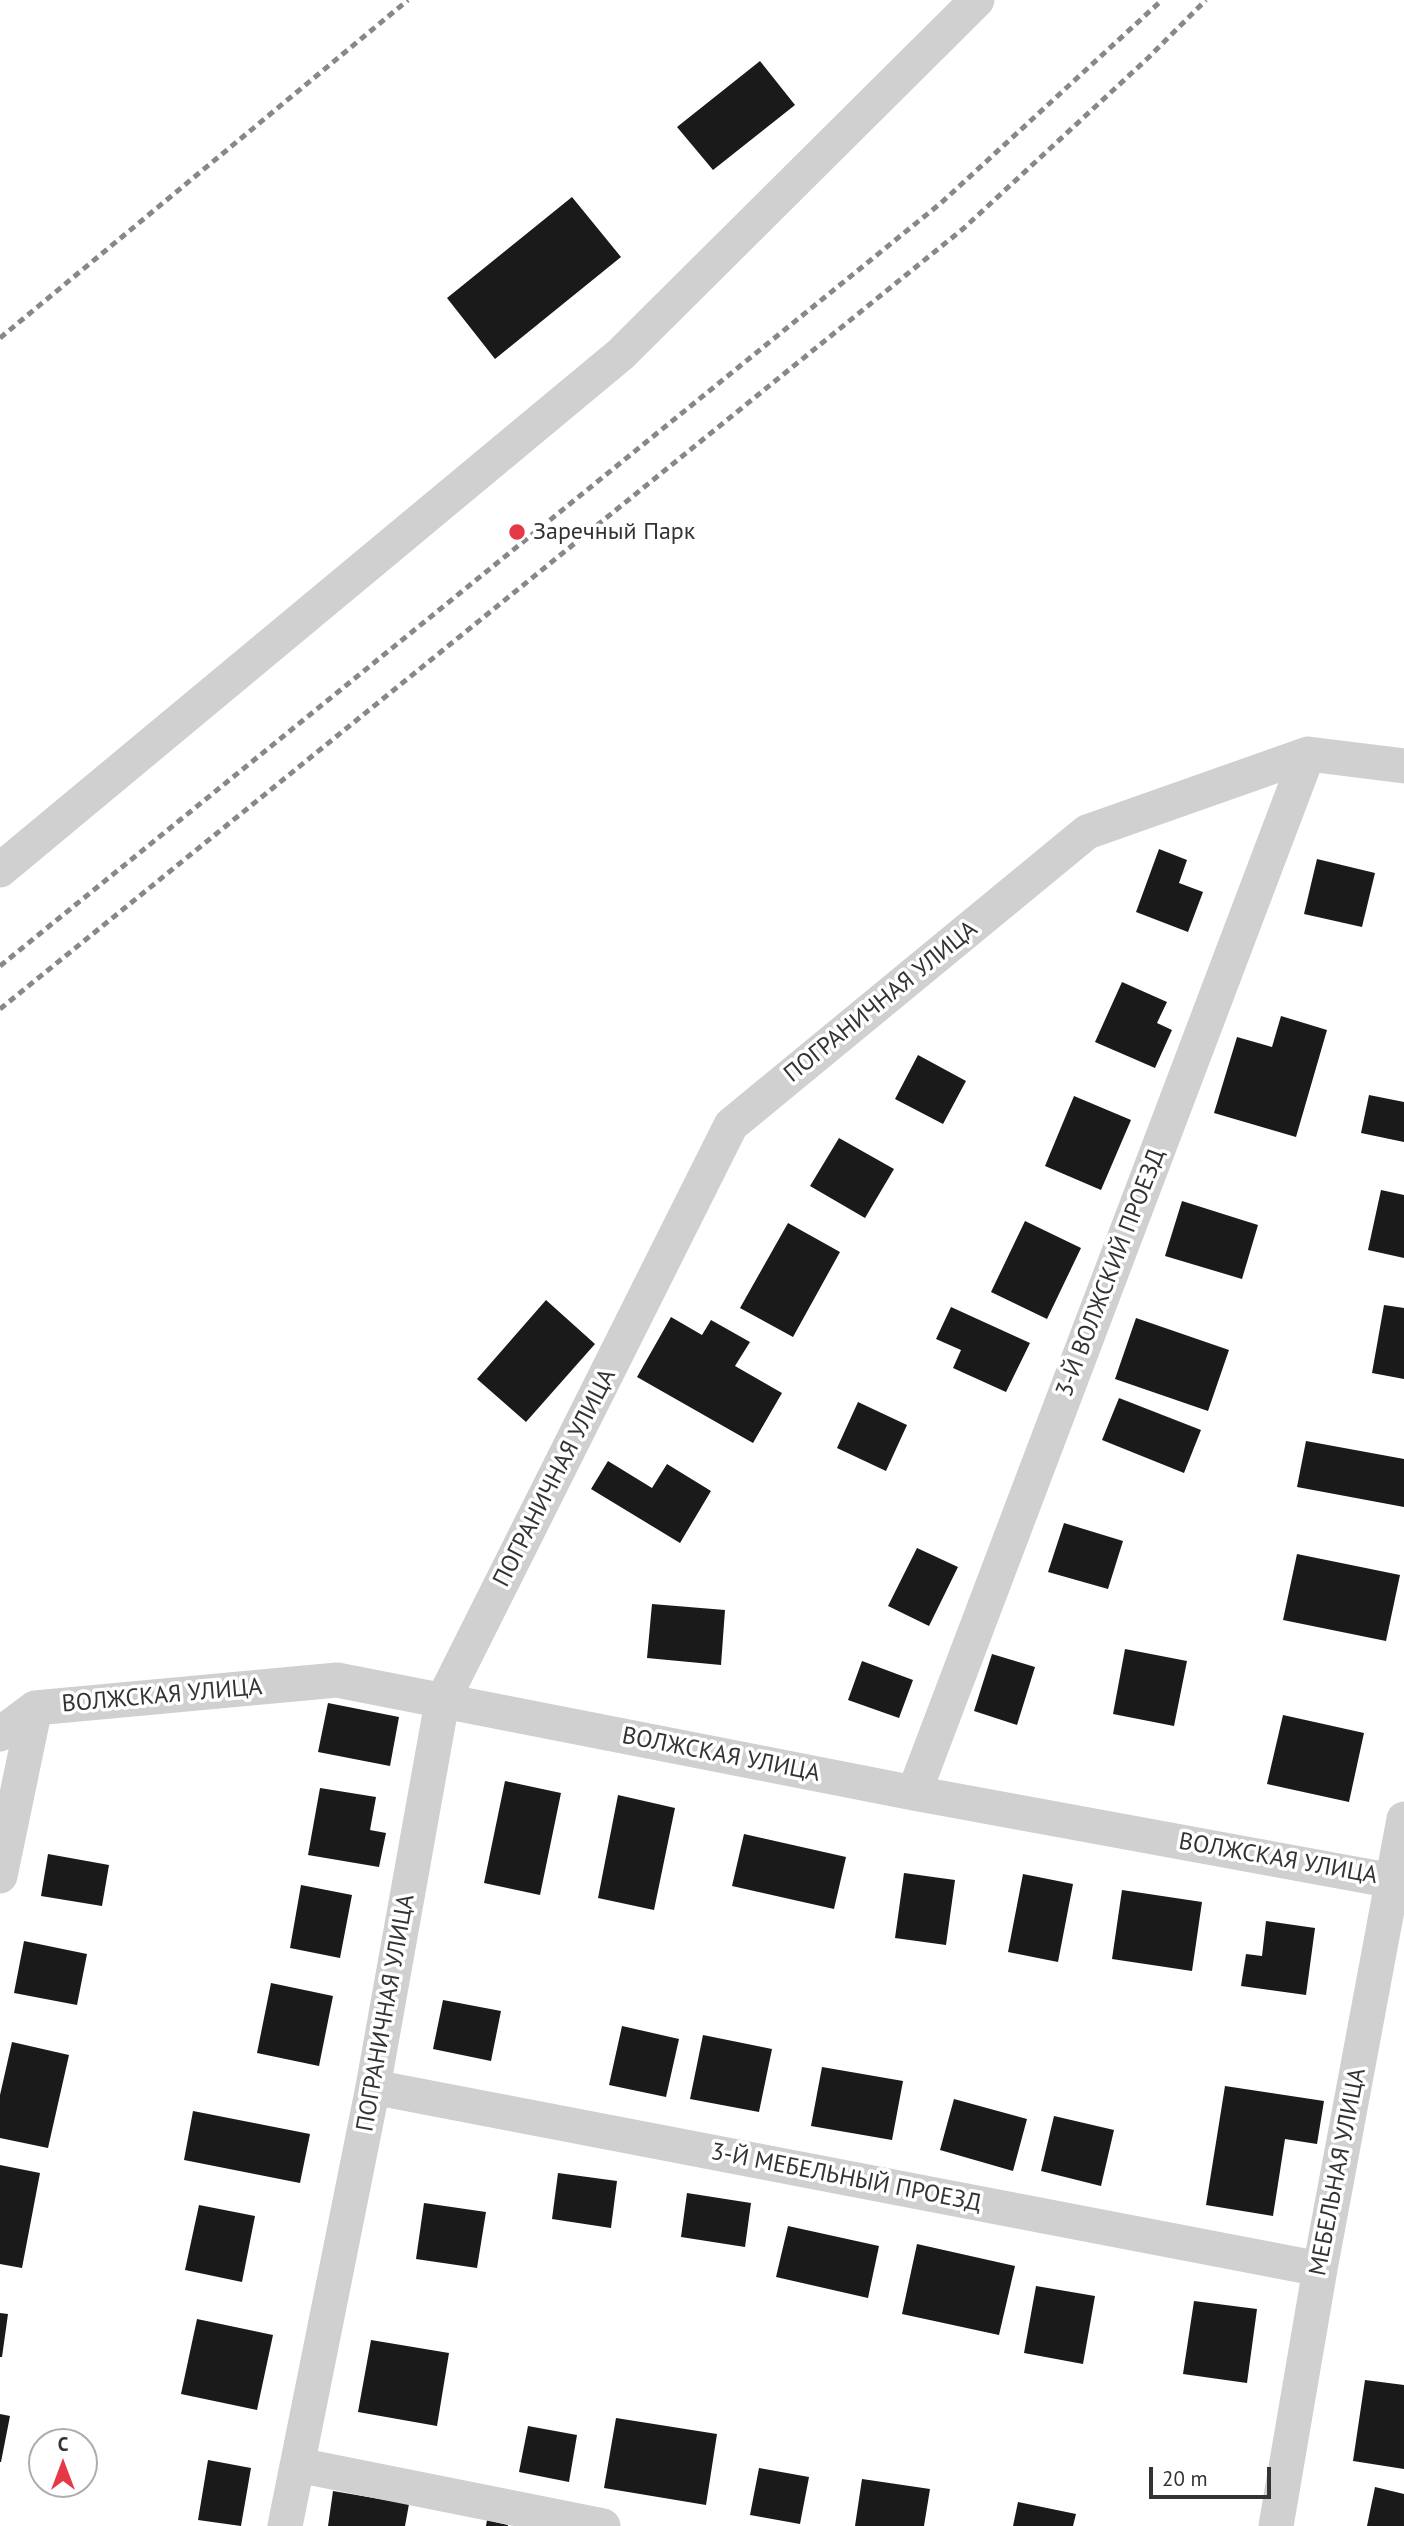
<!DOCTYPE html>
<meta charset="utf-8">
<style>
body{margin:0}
#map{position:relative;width:1404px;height:2526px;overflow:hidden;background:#fff;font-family:"PT Sans",sans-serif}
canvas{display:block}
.north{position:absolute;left:28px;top:2428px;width:70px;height:70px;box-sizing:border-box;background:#fff;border:2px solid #adadad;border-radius:50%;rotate:0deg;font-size:19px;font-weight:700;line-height:28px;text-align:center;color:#333}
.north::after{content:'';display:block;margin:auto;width:24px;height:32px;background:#e63946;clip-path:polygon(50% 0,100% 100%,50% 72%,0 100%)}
.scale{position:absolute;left:1149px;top:2467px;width:122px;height:32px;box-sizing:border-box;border:4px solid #333;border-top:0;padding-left:9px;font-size:21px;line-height:24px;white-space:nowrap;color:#333;-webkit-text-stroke:5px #fff;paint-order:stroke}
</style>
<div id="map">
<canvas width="1404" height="2526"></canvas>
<div class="north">С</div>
<div class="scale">20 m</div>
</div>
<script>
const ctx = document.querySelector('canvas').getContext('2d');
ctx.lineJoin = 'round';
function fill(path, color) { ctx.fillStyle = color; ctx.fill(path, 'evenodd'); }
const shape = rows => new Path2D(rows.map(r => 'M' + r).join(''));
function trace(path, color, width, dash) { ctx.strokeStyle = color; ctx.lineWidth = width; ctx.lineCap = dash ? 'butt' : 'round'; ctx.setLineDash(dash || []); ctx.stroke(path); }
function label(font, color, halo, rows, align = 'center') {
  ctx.font = font + ' "PT Sans",sans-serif'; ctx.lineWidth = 7; ctx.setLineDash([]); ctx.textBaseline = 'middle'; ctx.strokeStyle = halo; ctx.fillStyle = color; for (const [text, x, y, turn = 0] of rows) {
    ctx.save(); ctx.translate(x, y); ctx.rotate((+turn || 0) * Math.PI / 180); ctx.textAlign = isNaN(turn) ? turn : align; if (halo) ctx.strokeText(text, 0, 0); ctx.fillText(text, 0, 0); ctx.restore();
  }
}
fill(shape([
 [760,61,795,105,713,170,677,127],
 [572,197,621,257,495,359,447,298],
 [1159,849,1187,860,1179,883,1203,892,1188,932,1136,912],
 [1317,859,1375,873,1362,927,1304,914],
 [1122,982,1167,1002,1157,1023,1172,1030,1155,1068,1095,1042],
 [1281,1016,1327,1030,1296,1137,1214,1113,1237,1037,1272,1047],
 [918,1055,966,1081,943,1124,895,1099],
 [1369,1095,1404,1102,1404,1142,1361,1133],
 [1074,1096,1131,1120,1101,1190,1045,1166],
 [839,1138,894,1169,865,1218,810,1186],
 [1381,1190,1404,1195,1404,1258,1368,1250],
 [1182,1201,1258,1225,1242,1279,1165,1256],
 [1025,1221,1081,1248,1047,1319,991,1292],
 [788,1223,840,1252,793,1337,740,1308],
 [546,1300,595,1344,526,1422,477,1379],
 [1384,1305,1404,1308,1404,1379,1372,1373],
 [951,1307,1030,1343,1006,1392,953,1368,961,1350,936,1339],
 [671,1317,702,1335,711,1320,750,1342,735,1366,782,1393,753,1443,637,1377],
 [1136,1318,1229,1350,1208,1411,1115,1379],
 [1119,1398,1201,1430,1184,1473,1102,1440],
 [858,1402,907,1425,886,1471,837,1448],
 [1306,1441,1404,1459,1404,1507,1297,1487],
 [608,1461,652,1488,667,1464,711,1491,680,1543,591,1489],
 [1064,1523,1123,1541,1108,1589,1048,1572],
 [917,1548,958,1567,929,1626,888,1606],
 [1297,1554,1400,1575,1386,1641,1283,1620],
 [652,1604,725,1610,721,1665,647,1658],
 [1125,1649,1187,1661,1174,1726,1113,1714],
 [992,1654,1035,1667,1017,1725,974,1711],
 [862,1661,913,1680,899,1718,848,1700],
 [328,1703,399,1717,390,1766,318,1752],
 [1283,1715,1364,1733,1349,1802,1267,1784],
 [505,1781,561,1793,540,1895,484,1883],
 [320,1788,376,1797,370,1830,386,1833,379,1867,308,1855],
 [618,1795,675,1808,654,1910,598,1898],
 [744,1834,846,1857,834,1909,732,1886],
 [48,1854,109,1865,102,1906,41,1896],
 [904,1873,955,1880,946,1945,895,1938],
 [1023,1874,1073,1884,1058,1962,1008,1952],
 [301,1885,352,1895,340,1958,290,1948],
 [1122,1890,1202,1902,1192,1971,1112,1959],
 [1266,1921,1315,1928,1306,1995,1241,1986,1246,1954,1262,1956],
 [24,1941,87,1954,77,2005,14,1993],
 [271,1983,333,1996,319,2066,257,2053],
 [443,2000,501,2011,491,2061,433,2049],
 [622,2026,679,2039,666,2097,609,2085],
 [703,2035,772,2049,759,2112,690,2099],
 [12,2042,69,2055,48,2148,0,2138,0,2095],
 [822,2067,903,2081,892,2140,811,2126],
 [1225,2086,1324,2101,1317,2144,1285,2139,1273,2216,1206,2205],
 [954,2099,1027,2119,1013,2171,940,2150],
 [193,2111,310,2134,300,2183,184,2160],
 [1054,2116,1114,2130,1101,2186,1041,2171],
 [0,2165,40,2173,22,2268,0,2264],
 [558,2173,617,2181,611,2228,552,2219],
 [687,2193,751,2203,745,2247,681,2237],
 [424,2203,486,2212,477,2268,416,2259],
 [199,2205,255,2216,242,2282,185,2270],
 [788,2226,879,2246,868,2298,776,2277],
 [917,2244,1015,2266,999,2335,902,2314],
 [1036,2286,1095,2296,1083,2364,1024,2353],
 [1194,2301,1257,2309,1247,2383,1183,2374],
 [0,2313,8,2314,2,2357,0,2357],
 [197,2319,273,2335,257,2410,181,2394],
 [371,2340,449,2353,437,2426,358,2412],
 [1365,2380,1404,2385,1404,2469,1353,2461],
 [0,2414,10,2416,1,2462,0,2462],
 [616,2418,717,2434,706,2505,604,2488],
 [528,2426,577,2435,569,2482,519,2472],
 [208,2460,251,2468,241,2526,198,2520],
 [759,2468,809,2477,800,2524,750,2515],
 [862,2479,930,2489,924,2526,855,2526],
 [1375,2487,1404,2494,1404,2526,1367,2526],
 [333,2491,409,2504,405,2526,328,2526],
 [1018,2502,1076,2514,1073,2526,1013,2526],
 [487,2520,508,2525,508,2526,486,2526]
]), '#1a1a1a');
trace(shape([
 [0,870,621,354,977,0],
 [35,1708,337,1680,914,1793,1404,1883],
 [0,1734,35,1708],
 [914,1793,1308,754],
 [0,1876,35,1708],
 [373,2087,1320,2269],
 [298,2465,603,2526],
 [285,2526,373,2087,442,1702,731,1125,1087,832,1308,754,1404,766],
 [1276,2526,1320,2269,1404,1819]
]), '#d0d0d0', 35);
trace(shape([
 [0,338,408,0],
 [0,966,941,203,1162,0],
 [0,1009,964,228,1148,58,1206,0]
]), '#888', 5, [7, 5]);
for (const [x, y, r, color] of [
 [517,532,9,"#e63946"]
]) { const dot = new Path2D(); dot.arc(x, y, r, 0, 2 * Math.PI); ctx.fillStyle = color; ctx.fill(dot); trace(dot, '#fff', 2.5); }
label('24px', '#333', '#fff', [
 ["Заречный Парк",533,532]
], 'left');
label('24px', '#333', '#fff', [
 ["ПОГРАНИЧНАЯ УЛИЦА",881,1002,-39],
 ["3-Й ВОЛЖСКИЙ ПРОЕЗД",1111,1273,-69],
 ["ПОГРАНИЧНАЯ УЛИЦА",555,1478,-63],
 ["ВОЛЖСКАЯ УЛИЦА",162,1696,-5],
 ["ВОЛЖСКАЯ УЛИЦА",721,1755,11],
 ["ВОЛЖСКАЯ УЛИЦА",1278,1859,10],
 ["ПОГРАНИЧНАЯ УЛИЦА",386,2013,-80],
 ["МЕБЕЛЬНАЯ УЛИЦА",1338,2172,-79],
 ["3-Й МЕБЕЛЬНЫЙ ПРОЕЗД",846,2178,11]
]);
</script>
